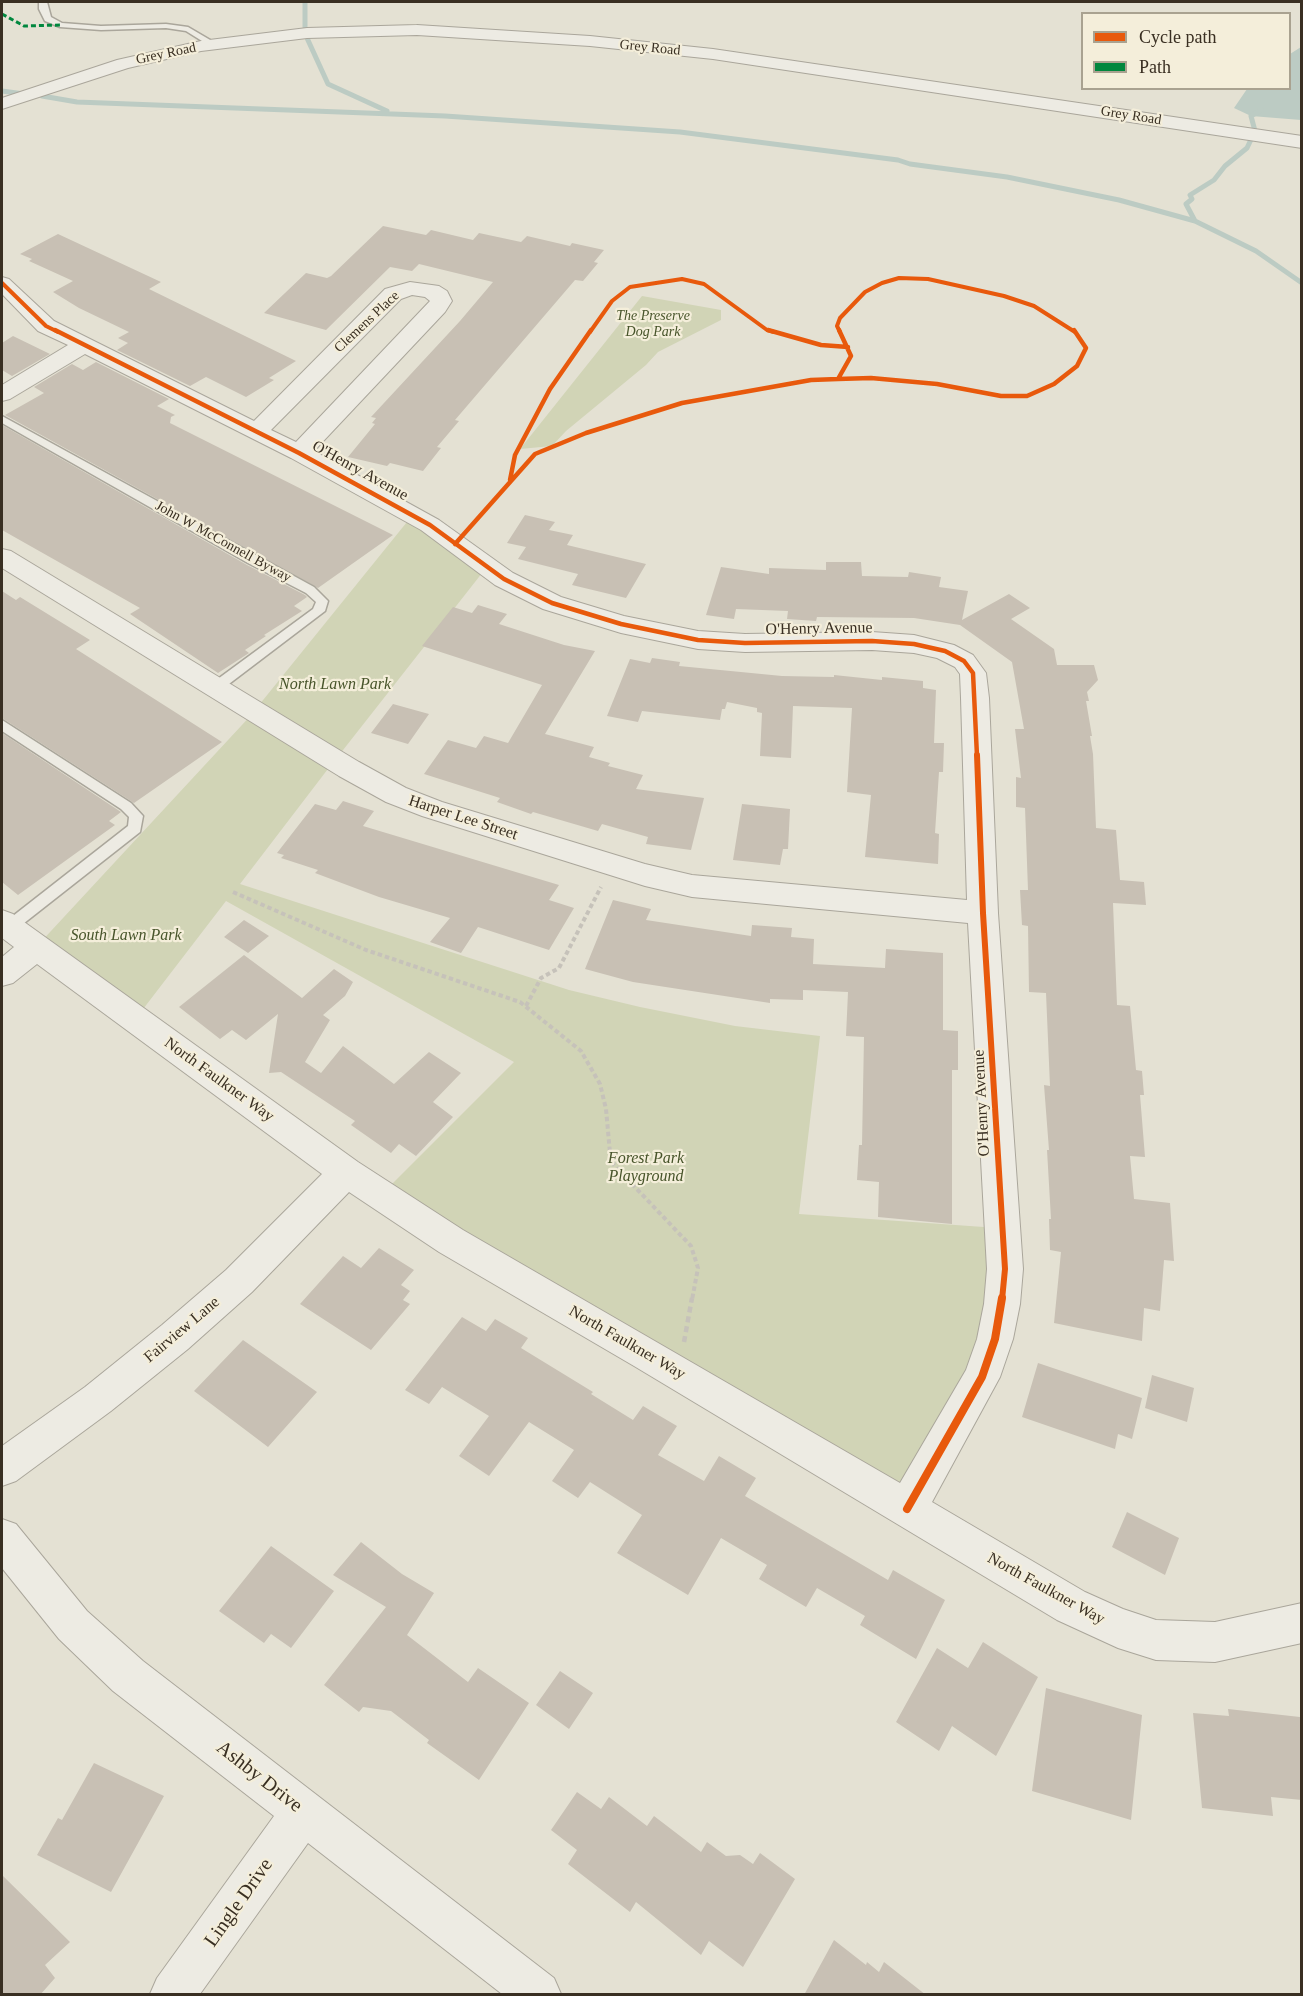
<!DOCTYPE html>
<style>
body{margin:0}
#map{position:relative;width:1303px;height:1996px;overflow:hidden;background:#e4e1d3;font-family:"Times New Roman",serif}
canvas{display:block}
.frame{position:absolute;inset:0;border:3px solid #392f22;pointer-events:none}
.legend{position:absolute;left:1081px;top:12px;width:210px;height:78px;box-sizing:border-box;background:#f4eeda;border:2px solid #a9a290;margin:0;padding:8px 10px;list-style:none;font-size:18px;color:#392f22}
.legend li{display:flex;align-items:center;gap:12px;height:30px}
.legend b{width:30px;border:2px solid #a9a290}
</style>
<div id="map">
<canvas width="1303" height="1996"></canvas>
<div class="frame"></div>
<ul class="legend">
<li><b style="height:8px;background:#e8590c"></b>Cycle path</li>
<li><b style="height:8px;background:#00873e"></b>Path</li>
</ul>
</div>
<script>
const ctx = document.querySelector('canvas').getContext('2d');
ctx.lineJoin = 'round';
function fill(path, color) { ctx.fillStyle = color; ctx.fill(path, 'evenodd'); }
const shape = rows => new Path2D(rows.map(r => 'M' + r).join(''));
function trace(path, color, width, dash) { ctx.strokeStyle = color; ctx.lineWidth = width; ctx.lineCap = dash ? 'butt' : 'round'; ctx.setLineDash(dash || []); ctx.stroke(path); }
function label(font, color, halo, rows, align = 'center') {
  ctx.font = font + ' "Times New Roman",serif'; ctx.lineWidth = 4.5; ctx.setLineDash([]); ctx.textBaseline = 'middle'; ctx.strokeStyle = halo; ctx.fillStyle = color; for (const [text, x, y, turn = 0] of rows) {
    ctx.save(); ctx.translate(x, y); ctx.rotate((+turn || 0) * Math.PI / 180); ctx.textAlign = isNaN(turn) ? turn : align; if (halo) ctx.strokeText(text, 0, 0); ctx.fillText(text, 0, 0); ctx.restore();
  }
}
fill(shape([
 [642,296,721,310,721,320,658,352,646,365,566,431,552,446,520,449],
 [411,517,486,568,336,759,255,710],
 [254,712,334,761,240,884,569,990,640,1007,735,1026,820,1036,799,1214,998,1228,998,1304,905,1503,384,1192,514,1062,226,901,137,1017,38,945]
]), '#d1d4b6');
fill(shape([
 [1301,47,1301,120,1251,116,1234,108,1247,89,1290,88,1290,54]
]), '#bccbc3');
trace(shape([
 [305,2,305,27],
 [307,38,328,84,387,111],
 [2,91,24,94],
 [42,96,77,102,445,116,680,132,898,160,910,164,1007,177,1119,200,1195,221,1256,251,1302,283],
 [1195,221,1186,204,1192,199,1190,195,1214,180,1225,166,1247,148,1255,131,1251,116,1261,110]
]), '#bccbc3', 5);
fill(shape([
 [383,226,426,235,431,230,473,240,479,233,521,242,527,236,570,246,572,243,604,250,594,262,598,263,583,281,575,280,455,420,459,421,437,447,441,448,423,471,390,463,387,466,348,457,375,424,372,423,376,418,371,417,460,321,493,282,419,264,412,271,390,267,326,330,264,313,306,273,327,278,331,276],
 [58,234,161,282,149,289,296,361,269,378,274,380,246,397,206,377,190,386,117,350,128,343,118,338,129,332,79,308,53,292,73,281,29,261,32,259,20,254],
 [13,336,50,354,12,376,2,370,2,343],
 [96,362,169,399,157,406,175,415,171,417,170,423,393,535,318,588,5,415,44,393,34,387,72,364,83,370],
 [2,425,247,565,305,595,307,597,294,606,302,611,264,635,266,636,245,650,249,653,218,673,130,614,140,608,2,530],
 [525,515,555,522,549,530,573,535,567,545,646,564,626,598,572,585,578,574,518,559,526,547,507,543],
 [826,562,861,562,862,576,908,577,909,572,941,577,939,587,968,591,962,620,1009,594,1030,608,1011,619,1054,649,1057,665,1094,665,1098,680,1087,692,1089,701,1086,701,1092,736,1090,736,1093,754,1096,828,1116,830,1120,880,1144,882,1146,905,1113,903,1117,1005,1130,1006,1136,1070,1142,1071,1144,1095,1140,1095,1145,1157,1130,1156,1134,1199,1170,1203,1174,1261,1164,1260,1160,1311,1144,1308,1142,1341,1054,1323,1061,1252,1050,1250,1049,1219,1051,1219,1047,1150,1049,1150,1044,1085,1050,1086,1046,993,1029,992,1028,926,1022,925,1020,890,1028,890,1025,808,1016,807,1016,777,1021,778,1015,729,1024,729,1012,662,960,625,914,618,817,617,816,621,787,619,788,611,736,609,734,619,706,615,721,567,769,574,769,568,826,570],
 [2,591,16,600,20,597,90,640,76,649,222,742,134,803,2,718],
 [478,605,507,614,499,624,564,645,595,651,545,734,594,747,589,757,610,763,608,766,643,775,636,789,704,798,691,850,646,844,648,837,602,824,598,831,533,812,531,814,497,802,500,798,424,774,448,740,476,748,484,736,508,743,542,685,422,646,453,607,472,613],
 [652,658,680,662,679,666,782,676,834,677,834,675,882,680,882,677,923,681,923,688,936,690,934,743,944,743,943,772,939,772,935,833,939,834,938,864,865,857,871,795,847,792,852,708,793,706,791,758,760,756,762,713,757,712,757,708,727,702,725,709,722,709,720,720,642,711,638,722,607,716,630,659,650,663],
 [393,704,429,714,408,744,371,733],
 [2,733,121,812,109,821,115,825,18,895,2,882],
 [343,801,374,811,363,826,559,885,549,900,574,908,549,950,478,927,461,953,430,942,450,918,379,897,315,873,318,870,281,858,284,855,277,853,315,804,336,810],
 [742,804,790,809,788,849,783,849,780,865,733,860],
 [613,900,651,909,646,920,751,936,752,925,792,928,791,937,814,939,813,964,885,968,886,949,943,953,943,1030,958,1031,958,1070,952,1070,952,1224,878,1217,879,1182,857,1180,859,1145,862,1145,864,1037,846,1036,848,992,803,990,803,1000,770,999,770,1003,633,982,585,969],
 [244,920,269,936,248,953,224,937],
 [244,955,302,998,334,969,353,982,345,996,323,1015,330,1020,305,1062,321,1073,343,1046,394,1084,429,1052,461,1073,433,1102,453,1117,416,1156,399,1144,391,1153,351,1125,355,1121,281,1072,269,1073,278,1014,246,1040,232,1030,220,1039,179,1007],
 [379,1248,414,1270,401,1285,410,1291,403,1300,410,1304,371,1350,300,1304,343,1256,361,1268],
 [462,1317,486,1331,495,1319,528,1338,521,1348,593,1392,591,1394,633,1420,643,1406,677,1426,658,1455,704,1481,719,1456,756,1478,745,1496,888,1580,893,1570,945,1600,916,1659,860,1625,865,1616,817,1588,806,1607,759,1579,767,1565,721,1538,688,1595,617,1553,642,1515,590,1482,578,1498,552,1481,574,1450,529,1422,489,1476,459,1456,489,1416,442,1387,429,1404,405,1390],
 [243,1340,317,1392,268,1447,194,1391],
 [1038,1363,1142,1398,1132,1439,1118,1434,1115,1449,1022,1417],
 [1152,1375,1194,1388,1187,1422,1145,1408],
 [1127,1512,1179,1538,1165,1575,1112,1547],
 [361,1542,402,1574,434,1593,407,1635,468,1682,478,1668,529,1703,479,1780,427,1743,429,1740,391,1711,363,1707,359,1712,324,1685,386,1607,333,1575],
 [271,1546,334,1591,291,1648,271,1634,264,1643,219,1611],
 [983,1642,1038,1677,996,1756,952,1726,939,1751,896,1722,937,1648,968,1668],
 [560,1671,593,1693,569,1729,536,1705],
 [1046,1688,1142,1715,1131,1820,1032,1791],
 [1228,1709,1300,1717,1302,1800,1271,1797,1273,1816,1202,1808,1193,1713,1229,1716],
 [94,1763,164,1796,111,1892,37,1855,58,1818,62,1820],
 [577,1792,601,1809,609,1797,647,1826,654,1816,701,1852,707,1842,726,1856,740,1855,753,1864,760,1853,795,1879,743,1967,709,1941,701,1955,636,1902,630,1912,568,1864,577,1850,551,1830],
 [2,1875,70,1942,45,1965,55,1978,40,1995,2,1995],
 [834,1940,866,1965,867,1962,879,1972,884,1962,926,1995,804,1995]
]), '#c8c0b4');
const service = shape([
 [39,2,47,2,51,17,62,23,101,26,166,24,188,27,217,44,210,46,186,31,166,28,101,30,60,27,45,21,39,9,39,2],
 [2,416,314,587,328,601,325,611,221,690,211,690,210,687,211,684,313,609,316,602,306,593,248,563,2,423,2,416],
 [2,720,131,803,143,816,140,832,14,931,9,933,4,931,2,927,4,923,128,826,129,817,121,809,2,731,2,720]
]);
const minor = shape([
 [417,25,590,36,713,49,1302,136,1302,148,713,59,590,46,417,35,307,38,201,51,128,68,2,109,2,98,117,60,201,41,307,28,417,25],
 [2,277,9,279,54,321,254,421,385,289,410,282,439,286,447,291,452,301,445,312,314,451,439,520,513,573,561,597,624,616,698,631,745,634,872,632,914,635,954,645,973,655,986,673,989,698,998,913,1023,1269,1020,1304,1013,1339,1000,1377,932,1502,1085,1592,1123,1609,1156,1620,1215,1622,1302,1603,1302,1643,1215,1662,1156,1660,1118,1648,1057,1620,634,1366,439,1252,349,1192,252,1292,188,1349,111,1411,16,1481,2,1486,2,1446,85,1387,162,1325,226,1270,322,1174,37,964,13,983,2,986,2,957,14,947,2,938,2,910,13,914,358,1162,463,1230,900,1483,966,1370,977,1339,984,1304,987,1269,968,923,692,897,645,886,422,816,386,802,339,776,2,568,2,549,11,551,359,762,406,788,442,802,645,864,692,875,967,900,961,698,960,674,955,667,937,658,914,653,872,650,745,652,698,649,621,633,543,609,495,585,421,530,291,458,85,354,10,399,2,401,2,385,68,345,38,331,2,294,2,277],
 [412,295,425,297,430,301,296,442,271,430,401,299,412,295],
 [2,1519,16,1524,87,1611,143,1661,554,1978,561,1994,502,1994,308,1843,200,1994,150,1994,157,1978,274,1816,113,1691,59,1639,2,1568,2,1519]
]);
trace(service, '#aaa69b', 3);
trace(minor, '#aaa69b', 2);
trace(shape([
 [233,892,366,950,520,1002,581,1051,600,1084,606,1109,610,1153,614,1165,691,1246,698,1268,692,1300],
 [526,1006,541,978,559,968,601,887]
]), '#c6c2ba', 4, [4.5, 3]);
trace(shape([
 [684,1342,692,1298]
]), '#c6c2ba', 4.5, [6, 4]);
fill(service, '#edebe3');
fill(minor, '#edebe3');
trace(shape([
 [2,14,24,26,60,25]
]), '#00873e', 3, [5, 3]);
trace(shape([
 [2,283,46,326,58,332],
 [590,332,612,301,630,287,682,279,704,284,767,330,774,332],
 [840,332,837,326,840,318,865,292,882,283,899,278,928,279,1004,296,1034,306,1075,332]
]), '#e8590c', 4);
trace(shape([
 [55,330,299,453,430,525,504,579,552,603,621,624,698,640,745,643,872,641,914,644,945,651,964,661,973,673,977,756],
 [768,330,821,345,848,347],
 [838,379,851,356,839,330],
 [838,379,871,378,937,384,1001,396,1027,396,1054,384,1077,366,1086,348,1074,330],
 [510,480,515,455,550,389,591,330],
 [455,544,535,454,586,433,682,403,811,380,838,379]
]), '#e8590c', 4.5);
trace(shape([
 [977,755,983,913,1005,1269,1002,1300]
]), '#e8590c', 6);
trace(shape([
 [907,1509,982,1377,995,1339,1002,1298]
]), '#e8590c', 8);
label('14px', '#392f22', '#f4eeda', [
 ["Grey Road",650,48,6],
 ["Grey Road",166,54,-12],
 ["Grey Road",1131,116,9],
 ["Clemens Place",367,322,-43],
 ["John W McConnell Byway",223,542,29]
]);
label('italic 14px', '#47542a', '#f4eeda', [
 ["The Preserve",653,316],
 ["Dog Park",653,332]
]);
label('16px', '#392f22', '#f4eeda', [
 ["O'Henry Avenue",360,471,29],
 ["O'Henry Avenue",819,629,-1],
 ["Harper Lee Street",463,818,18],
 ["North Faulkner Way",219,1080,36],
 ["O'Henry Avenue",982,1103,-93],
 ["Fairview Lane",182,1330,-40],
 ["North Faulkner Way",627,1343,30],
 ["North Faulkner Way",1046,1589,29]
]);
label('italic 16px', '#47542a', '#f4eeda', [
 ["North Lawn Park",335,685],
 ["South Lawn Park",126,936],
 ["Forest Park",646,1159],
 ["Playground",646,1177]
]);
label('20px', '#392f22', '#f4eeda', [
 ["Ashby Drive",259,1777,38],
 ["Lingle Drive",239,1903,-55]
]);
</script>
